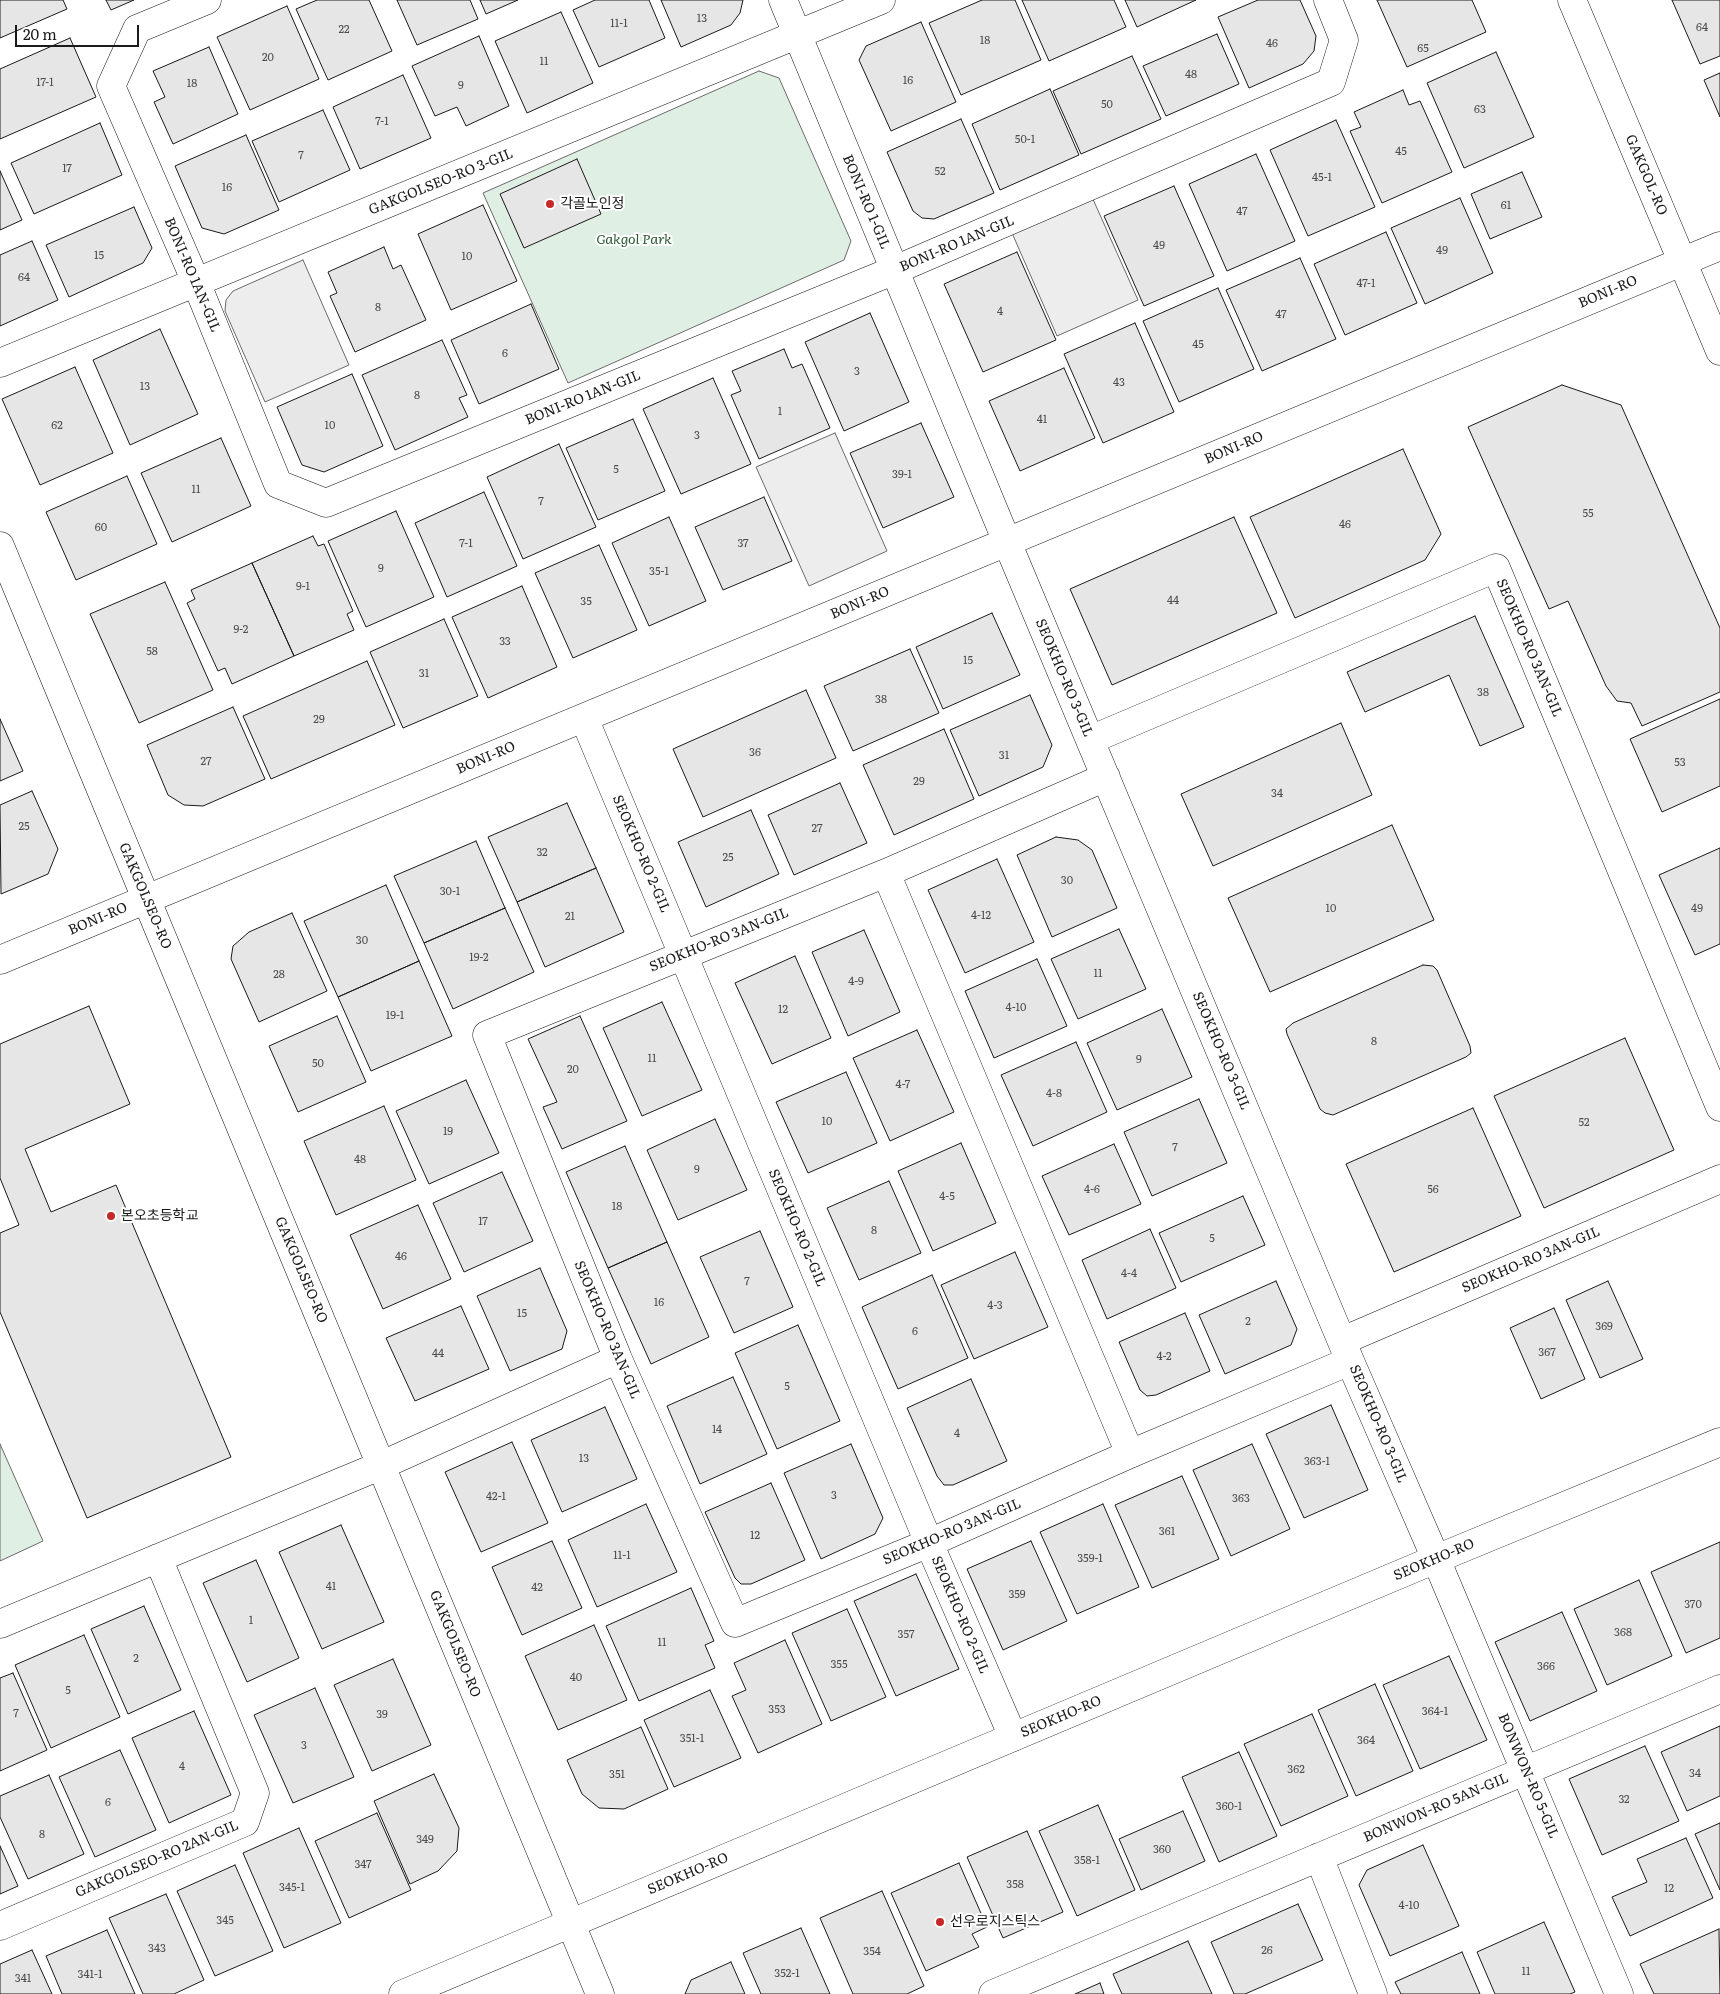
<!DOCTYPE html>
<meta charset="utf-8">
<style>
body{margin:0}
#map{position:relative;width:1720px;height:1994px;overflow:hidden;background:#fff;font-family:Literata,serif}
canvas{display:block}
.scale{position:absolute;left:15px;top:25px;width:124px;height:22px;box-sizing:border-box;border:2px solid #1a1a1a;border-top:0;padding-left:6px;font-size:15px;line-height:18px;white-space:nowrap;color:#1a1a1a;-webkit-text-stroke:4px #fff;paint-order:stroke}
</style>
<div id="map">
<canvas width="1720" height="1994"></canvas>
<div class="scale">20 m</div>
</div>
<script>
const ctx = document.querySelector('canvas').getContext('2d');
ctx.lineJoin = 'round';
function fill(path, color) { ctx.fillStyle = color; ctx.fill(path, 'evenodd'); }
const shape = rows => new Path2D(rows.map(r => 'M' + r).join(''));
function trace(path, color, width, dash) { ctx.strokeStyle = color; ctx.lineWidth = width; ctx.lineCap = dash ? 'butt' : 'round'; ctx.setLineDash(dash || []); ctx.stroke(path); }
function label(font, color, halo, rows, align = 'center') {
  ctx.font = font + ' Literata,"Noto Sans KR",serif'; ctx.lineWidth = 4; ctx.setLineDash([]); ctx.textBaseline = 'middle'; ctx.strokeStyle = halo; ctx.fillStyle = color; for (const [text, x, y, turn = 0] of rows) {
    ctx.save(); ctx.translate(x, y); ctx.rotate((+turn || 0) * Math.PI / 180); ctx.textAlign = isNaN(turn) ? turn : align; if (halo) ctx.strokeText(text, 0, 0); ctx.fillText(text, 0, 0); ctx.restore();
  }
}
const green = shape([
 [759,71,779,78,851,241,844,260,568,383,483,193,759,71],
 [0,1444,43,1541,0,1561,0,1444]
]);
fill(green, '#e0efe3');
trace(green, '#6a6a6a', 1);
const parking = shape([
 [1092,197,1138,300,1057,336,1012,233,1092,197],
 [303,260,349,365,265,402,225,311,226,300,233,291,303,260],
 [835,433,887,551,809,586,756,467,835,433]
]);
fill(parking, '#ededed');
trace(parking, '#6a6a6a', 1);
const building = shape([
 [0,0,63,0,67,9,0,38,0,0],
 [106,0,134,0,111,10,106,0],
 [317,0,369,0,392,51,328,80,296,9,317,0],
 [397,0,470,0,478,19,417,45,397,0],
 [480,0,518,0,486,14,480,0],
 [595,0,649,0,665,38,599,67,573,10,595,0],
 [661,0,743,0,740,13,731,25,681,47,661,0],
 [982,0,1015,0,1041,60,961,95,929,23,982,0],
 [1022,0,1114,0,1126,27,1049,61,1022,0],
 [1125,0,1196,0,1137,27,1125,0],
 [1258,0,1300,0,1316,36,1314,51,1303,64,1249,88,1218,17,1258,0],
 [1377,0,1472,0,1486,32,1407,67,1377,0],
 [1672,0,1720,0,1720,56,1700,64,1672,0],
 [287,6,319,79,250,110,217,37,287,6],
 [561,12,593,83,527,113,495,41,561,12],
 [921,22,956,102,891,131,859,60,866,46,921,22],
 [1217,34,1239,84,1166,116,1143,66,1217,34],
 [479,36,509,106,466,126,457,107,435,116,412,66,479,36],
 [70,38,96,97,0,139,0,69,70,38],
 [209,47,238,114,173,144,154,102,165,97,153,71,209,47],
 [1496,52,1534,137,1464,168,1427,83,1496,52],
 [1132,56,1161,119,1081,154,1053,91,1132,56],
 [1720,73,1720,117,1704,80,1720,73],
 [403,75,431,138,360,169,333,107,403,75],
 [1050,89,1079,155,1000,190,972,124,1050,89],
 [1403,90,1409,105,1420,101,1452,172,1382,203,1350,131,1361,127,1354,112,1403,90],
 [323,110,350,170,279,202,252,141,323,110],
 [961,119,994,193,934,219,922,218,913,211,887,152,961,119],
 [1336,120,1375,207,1308,236,1270,150,1336,120],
 [100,123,122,175,34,214,11,163,100,123],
 [246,135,279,210,224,234,202,228,175,166,246,135],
 [1256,154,1295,241,1227,271,1189,184,1256,154],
 [577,159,601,214,524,248,500,194,577,159],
 [0,171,22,220,0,230,0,171],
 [1522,172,1542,217,1490,239,1471,194,1522,172],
 [1174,186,1214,276,1144,306,1104,216,1174,186],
 [1460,198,1493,273,1425,304,1391,228,1460,198],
 [483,205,517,281,451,310,418,234,483,205],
 [134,207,152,248,143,263,69,297,46,245,134,207],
 [1386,232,1417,303,1345,335,1314,264,1386,232],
 [32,241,58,300,0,326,0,255,32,241],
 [384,247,393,269,401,265,426,320,355,352,330,296,337,293,328,272,384,247],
 [1017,252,1056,340,983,372,944,284,1017,252],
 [1300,258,1336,339,1262,371,1226,290,1300,258],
 [1218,288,1254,369,1179,402,1143,321,1218,288],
 [531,304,559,369,479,404,451,340,531,304],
 [870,313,909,402,844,431,805,342,870,313],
 [1135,323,1174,412,1103,443,1064,354,1135,323],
 [160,329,198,414,130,445,93,360,160,329],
 [442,340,467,395,459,398,468,417,395,450,362,375,442,340],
 [784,349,792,368,802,364,830,428,759,459,731,395,741,391,732,371,784,349],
 [75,367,113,453,40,485,2,399,75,367],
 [1064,368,1095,438,1020,471,989,401,1064,368],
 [352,374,383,446,324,472,302,465,277,407,352,374],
 [713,378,751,464,681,494,643,409,713,378],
 [1562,385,1621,405,1720,628,1720,692,1642,726,1631,703,1617,701,1606,686,1568,601,1549,609,1468,427,1562,385],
 [633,419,665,491,598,520,566,448,633,419],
 [921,423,954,497,883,528,850,453,921,423],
 [221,438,251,506,172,542,141,473,221,438],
 [559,444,596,527,523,559,487,477,559,444],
 [1403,449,1441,534,1425,560,1295,618,1250,517,1403,449],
 [127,476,157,544,76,580,46,512,127,476],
 [484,492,517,566,447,597,415,523,484,492],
 [764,497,792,561,723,590,695,527,764,497],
 [396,511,434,597,366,627,328,541,396,511],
 [669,517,706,601,649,626,612,543,669,517],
 [1234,517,1277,613,1112,685,1070,589,1234,517],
 [313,536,318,546,324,544,353,611,347,614,354,630,294,656,252,563,313,536],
 [599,545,637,630,573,658,535,573,599,545],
 [252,563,294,656,232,684,225,668,218,671,187,603,195,599,191,590,252,563],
 [165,582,213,690,139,723,90,614,165,582],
 [522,586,557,667,488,698,452,617,522,586],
 [992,613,1020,675,943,709,916,647,992,613],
 [1475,616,1524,727,1480,746,1449,675,1365,712,1347,672,1475,616],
 [444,619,478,696,403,728,370,652,444,619],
 [910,649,939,713,853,751,824,686,910,649],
 [367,661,395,725,271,779,243,716,367,661],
 [806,690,836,758,703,817,673,749,806,690],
 [1030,695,1052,745,1043,767,979,796,950,730,1030,695],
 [1720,699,1720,786,1662,812,1630,739,1720,699],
 [233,707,265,779,203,806,184,805,168,795,147,745,233,707],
 [0,719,23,771,0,781,0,719],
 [1341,723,1372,795,1213,866,1181,794,1341,723],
 [944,729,974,799,894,835,863,765,944,729],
 [840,783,867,843,794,875,768,815,840,783],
 [32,791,58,849,48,874,1,894,0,805,32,791],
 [567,803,596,868,517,902,488,837,567,803],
 [751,810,779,874,706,907,678,842,751,810],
 [1392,825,1434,920,1270,992,1228,898,1392,825],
 [1056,837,1078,840,1092,850,1117,908,1052,937,1017,855,1056,837],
 [476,841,505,908,424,943,394,876,476,841],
 [1720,848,1720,944,1695,955,1659,875,1720,848],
 [997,859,1034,942,965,973,928,890,997,859],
 [596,868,624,932,545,967,517,902,596,868],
 [386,885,419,961,338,997,304,921,386,885],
 [505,908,534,972,453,1009,424,943,505,908],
 [292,913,327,991,259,1022,231,959,233,946,249,932,292,913],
 [1119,929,1146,989,1078,1019,1051,959,1119,929],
 [864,930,900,1012,848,1036,812,952,864,930],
 [795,956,831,1038,772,1064,735,983,795,956],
 [1037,959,1067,1026,994,1058,965,991,1037,959],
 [419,961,452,1036,371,1071,338,997,419,961],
 [1423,965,1433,966,1437,970,1470,1046,1471,1053,1466,1057,1333,1115,1325,1113,1320,1109,1287,1034,1286,1029,1293,1023,1423,965],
 [662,1002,702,1090,642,1116,603,1028,662,1002],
 [89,1006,130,1104,25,1149,51,1212,116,1185,231,1457,87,1518,0,1312,0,1233,19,1225,0,1178,0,1044,89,1006],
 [1162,1009,1192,1077,1117,1110,1087,1043,1162,1009],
 [337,1016,366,1082,298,1112,269,1046,337,1016],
 [580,1016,627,1121,562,1149,543,1107,557,1102,528,1039,580,1016],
 [917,1030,954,1112,890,1141,853,1058,917,1030],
 [1625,1038,1674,1150,1544,1208,1494,1096,1625,1038],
 [1076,1042,1107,1112,1033,1146,1001,1075,1076,1042],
 [846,1072,877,1143,808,1173,776,1102,846,1072],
 [466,1080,499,1153,429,1184,396,1111,466,1080],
 [1199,1099,1227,1163,1152,1196,1124,1132,1199,1099],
 [384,1106,416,1180,336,1215,304,1141,384,1106],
 [1473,1108,1521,1216,1394,1272,1346,1164,1473,1108],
 [715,1119,747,1190,678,1220,647,1150,715,1119],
 [961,1143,996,1223,933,1251,898,1171,961,1143],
 [1114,1144,1141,1204,1069,1235,1042,1176,1114,1144],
 [625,1146,667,1242,608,1268,566,1172,625,1146],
 [502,1172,533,1241,464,1272,433,1203,502,1172],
 [889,1181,921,1253,859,1280,827,1208,889,1181],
 [1243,1196,1265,1245,1181,1282,1159,1233,1243,1196],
 [418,1205,451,1279,383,1309,350,1235,418,1205],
 [1150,1229,1176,1288,1107,1319,1082,1260,1150,1229],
 [760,1231,793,1307,734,1333,700,1257,760,1231],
 [667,1242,709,1337,651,1364,608,1268,667,1242],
 [1015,1252,1048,1327,974,1359,941,1285,1015,1252],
 [540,1268,567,1331,562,1349,510,1371,477,1296,540,1268],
 [932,1275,968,1358,898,1389,862,1307,932,1275],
 [1276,1281,1297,1329,1291,1345,1225,1374,1199,1315,1276,1281],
 [1608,1281,1643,1359,1600,1378,1566,1300,1608,1281],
 [461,1306,489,1369,415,1401,386,1338,461,1306],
 [1554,1308,1585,1379,1541,1399,1510,1328,1554,1308],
 [1185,1313,1210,1371,1156,1395,1147,1396,1140,1390,1119,1342,1185,1313],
 [798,1325,840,1421,777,1449,735,1353,798,1325],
 [733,1377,767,1454,700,1484,667,1406,733,1377],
 [971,1379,1007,1461,953,1485,944,1485,937,1476,907,1408,971,1379],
 [1331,1405,1368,1490,1304,1518,1266,1434,1331,1405],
 [605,1407,637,1479,562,1512,531,1440,605,1407],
 [512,1442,548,1523,481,1552,445,1472,512,1442],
 [851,1444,883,1518,875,1534,821,1559,784,1473,851,1444],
 [1252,1444,1290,1529,1231,1556,1193,1470,1252,1444],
 [1182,1476,1219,1559,1152,1588,1115,1505,1182,1476],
 [771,1483,805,1560,751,1584,741,1584,735,1578,705,1512,771,1483],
 [646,1504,677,1572,597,1607,568,1540,646,1504],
 [1103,1504,1139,1587,1077,1614,1040,1532,1103,1504],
 [341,1525,384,1622,322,1649,279,1552,341,1525],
 [552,1541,582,1608,522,1635,492,1567,552,1541],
 [1031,1541,1067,1621,1003,1650,967,1569,1031,1541],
 [1720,1542,1720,1638,1686,1653,1651,1572,1720,1542],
 [256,1560,299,1658,247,1682,203,1583,256,1560],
 [916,1574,959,1669,896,1696,854,1601,916,1574],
 [1639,1580,1672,1656,1607,1685,1574,1609,1639,1580],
 [691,1588,714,1641,705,1645,715,1668,639,1701,606,1626,691,1588],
 [144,1606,181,1690,128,1714,91,1629,144,1606],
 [847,1609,886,1697,831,1721,792,1633,847,1609],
 [1562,1612,1597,1691,1530,1721,1495,1642,1562,1612],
 [594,1625,627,1700,558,1730,525,1656,594,1625],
 [84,1635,120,1717,51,1748,15,1665,84,1635],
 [785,1640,822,1724,758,1753,732,1696,746,1690,734,1663,785,1640],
 [1449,1656,1487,1740,1420,1769,1383,1685,1449,1656],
 [393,1659,431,1745,372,1771,334,1685,393,1659],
 [13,1673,47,1750,0,1771,0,1678,13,1673],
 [1375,1684,1413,1771,1356,1796,1318,1710,1375,1684],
 [315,1688,354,1777,293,1803,254,1715,315,1688],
 [710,1690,741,1758,674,1787,644,1720,710,1690],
 [194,1711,231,1795,169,1823,132,1738,194,1711],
 [1312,1714,1348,1796,1281,1826,1244,1744,1312,1714],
 [1720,1726,1720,1796,1687,1811,1661,1752,1720,1726],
 [641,1727,668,1789,624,1809,599,1808,582,1794,567,1760,641,1727],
 [1645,1746,1679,1821,1602,1855,1569,1779,1645,1746],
 [120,1750,156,1830,95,1857,59,1777,120,1750],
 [1239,1752,1277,1836,1219,1862,1182,1777,1239,1752],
 [434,1774,459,1828,457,1851,438,1871,410,1884,374,1801,434,1774],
 [49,1775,84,1854,28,1879,0,1817,0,1796,49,1775],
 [1098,1805,1135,1890,1077,1916,1039,1831,1098,1805],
 [1183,1811,1205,1861,1141,1890,1119,1839,1183,1811],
 [377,1813,411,1890,349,1918,315,1841,377,1813],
 [1720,1823,1720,1890,1695,1834,1720,1823],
 [299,1828,341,1923,284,1948,243,1853,299,1828],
 [1027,1831,1063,1912,1003,1938,967,1857,1027,1831],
 [1686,1838,1713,1898,1630,1936,1612,1897,1647,1882,1637,1859,1686,1838],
 [1423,1845,1459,1926,1390,1956,1359,1885,1367,1870,1423,1845],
 [0,1846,18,1886,0,1894,0,1846],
 [959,1863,987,1927,972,1934,979,1947,926,1971,891,1893,959,1863],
 [235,1865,273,1951,215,1976,177,1891,235,1865],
 [882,1891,924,1986,907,1994,853,1994,820,1918,882,1891],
 [166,1894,204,1980,174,1994,143,1994,109,1918,166,1894],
 [1298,1904,1323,1960,1245,1994,1234,1994,1211,1942,1298,1904],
 [1544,1922,1575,1992,1570,1994,1495,1994,1477,1952,1544,1922],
 [801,1928,830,1994,761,1994,743,1953,801,1928],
 [1719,1929,1720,1994,1654,1994,1640,1964,1719,1929],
 [107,1930,135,1994,62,1994,46,1956,107,1930],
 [1188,1941,1212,1994,1122,1994,1113,1974,1188,1941],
 [32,1950,52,1994,0,1994,0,1964,32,1950],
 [1462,1952,1480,1994,1401,1994,1395,1982,1462,1952],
 [731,1962,745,1994,685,1994,691,1980,731,1962],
 [1100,1983,1104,1994,1075,1994,1100,1983]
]);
fill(building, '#e6e6e6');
trace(building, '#1a1a1a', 1);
const minor = shape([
 [207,0,137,29,111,86,196,282,278,484,326,503,895,270,1331,82,1344,40,1328,0],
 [783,0,1007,542,1350,1361,1436,1559,1619,1994],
 [0,363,881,0],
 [0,546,600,1994],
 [584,718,929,1543,1013,1737],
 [1090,740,1496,568,1720,1107],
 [1106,777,886,873,487,1035,618,1359,735,1623,929,1543,1130,1454,1350,1361],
 [886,873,1130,1454],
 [0,960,1720,246],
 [1342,1341,1720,1179],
 [0,1624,382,1465,618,1359],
 [1319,1857,1373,1994],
 [0,1926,245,1822,255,1793,158,1558],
 [993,1994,1720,1689]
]);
const major = shape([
 [1572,0,1720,351],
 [403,1994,1436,1559,1720,1442]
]);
trace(minor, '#1a1a1a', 29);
trace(major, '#1a1a1a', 29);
trace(minor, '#fff', 28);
trace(major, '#fff', 28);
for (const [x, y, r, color] of [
 [550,204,5,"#c62828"],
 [111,1216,5,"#c62828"],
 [940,1922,5,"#c62828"]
]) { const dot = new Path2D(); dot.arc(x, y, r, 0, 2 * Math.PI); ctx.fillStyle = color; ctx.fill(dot); trace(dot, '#fff', 2); }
label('11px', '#4d4d4d', null, [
 ["13",702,19],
 ["11-1",619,24],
 ["64",1702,28],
 ["22",344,30],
 ["18",985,41],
 ["46",1272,44],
 ["65",1423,49],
 ["20",268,58],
 ["11",544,62],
 ["48",1191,75],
 ["16",908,81],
 ["17-1",45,83],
 ["18",192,84],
 ["9",461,86],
 ["50",1107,105],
 ["63",1480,110],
 ["7-1",382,122],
 ["50-1",1025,140],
 ["45",1401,152],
 ["7",301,156],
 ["17",67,169],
 ["52",940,172],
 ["45-1",1322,178],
 ["16",227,188],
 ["61",1506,206],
 ["47",1242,212],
 ["49",1159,246],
 ["49",1442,251],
 ["15",99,256],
 ["10",467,257],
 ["64",24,278],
 ["47-1",1366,284],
 ["8",378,308],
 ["4",1000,312],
 ["47",1281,315],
 ["45",1198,345],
 ["6",505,354],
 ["3",857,372],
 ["43",1119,383],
 ["13",145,387],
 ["8",417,396],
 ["1",780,412],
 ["41",1042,420],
 ["62",57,426],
 ["10",330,426],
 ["3",697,436],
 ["5",616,470],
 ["39-1",902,475],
 ["11",196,490],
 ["7",541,502],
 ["55",1588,514],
 ["46",1345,525],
 ["60",101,528],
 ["7-1",466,544],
 ["37",743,544],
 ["9",381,569],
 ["35-1",659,572],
 ["9-1",303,587],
 ["44",1173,601],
 ["35",586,602],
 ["9-2",241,630],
 ["33",505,642],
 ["58",152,652],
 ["15",968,661],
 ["31",424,674],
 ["38",1483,693],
 ["38",881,700],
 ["29",319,720],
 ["36",755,753],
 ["31",1004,756],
 ["27",206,762],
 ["53",1680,763],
 ["29",919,782],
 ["34",1277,794],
 ["25",24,827],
 ["27",817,829],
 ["32",542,853],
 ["25",728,858],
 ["30",1067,881],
 ["30-1",450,892],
 ["10",1331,909],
 ["49",1697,909],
 ["4-12",981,916],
 ["21",570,917],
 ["30",362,941],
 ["19-2",479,958],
 ["11",1098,974],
 ["28",279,975],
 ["4-9",856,982],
 ["4-10",1016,1008],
 ["12",783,1010],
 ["19-1",395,1016],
 ["8",1374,1042],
 ["11",652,1059],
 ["9",1139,1060],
 ["50",318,1064],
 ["20",573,1070],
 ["4-7",903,1085],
 ["4-8",1054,1094],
 ["10",827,1122],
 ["52",1584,1123],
 ["19",448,1132],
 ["7",1175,1148],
 ["48",360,1160],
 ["9",697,1170],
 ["4-6",1092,1190],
 ["56",1433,1190],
 ["4-5",947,1197],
 ["18",617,1207],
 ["17",483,1222],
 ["8",874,1231],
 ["5",1212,1239],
 ["46",401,1257],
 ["4-4",1129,1274],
 ["7",747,1282],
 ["16",659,1303],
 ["4-3",995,1306],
 ["15",522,1314],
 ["2",1248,1322],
 ["369",1604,1327],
 ["6",915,1332],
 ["367",1547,1353],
 ["44",438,1354],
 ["4-2",1164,1357],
 ["5",787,1387],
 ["14",717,1430],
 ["4",957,1434],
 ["13",584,1459],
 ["363-1",1317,1462],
 ["3",834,1496],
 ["42-1",496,1497],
 ["363",1241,1499],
 ["361",1167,1532],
 ["12",755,1536],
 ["11-1",622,1556],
 ["359-1",1090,1559],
 ["41",331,1587],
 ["42",537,1588],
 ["359",1017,1595],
 ["370",1693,1605],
 ["1",251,1621],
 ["368",1623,1633],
 ["357",906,1635],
 ["11",662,1643],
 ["2",136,1659],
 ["355",839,1665],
 ["366",1546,1667],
 ["40",576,1678],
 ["5",68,1691],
 ["353",777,1710],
 ["364-1",1435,1712],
 ["7",16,1714],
 ["39",382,1715],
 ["351-1",692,1739],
 ["364",1366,1741],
 ["3",304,1746],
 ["4",182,1767],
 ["362",1296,1770],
 ["34",1695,1774],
 ["351",617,1775],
 ["32",1624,1800],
 ["6",108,1803],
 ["360-1",1229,1807],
 ["8",42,1835],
 ["349",425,1840],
 ["360",1162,1850],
 ["358-1",1087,1861],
 ["347",363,1865],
 ["358",1015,1885],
 ["345-1",292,1888],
 ["12",1669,1889],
 ["4-10",1409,1906],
 ["345",225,1921],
 ["343",157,1949],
 ["26",1267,1951],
 ["354",872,1952],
 ["11",1526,1972],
 ["352-1",787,1974],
 ["341-1",90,1975],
 ["341",23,1979]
]);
label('14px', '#1a1a1a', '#fff', [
 ["GAKGOL-RO",1646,175,67],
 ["GAKGOLSEO-RO 3-GIL",441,182,-22],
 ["BONI-RO 1-GIL",866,202,67],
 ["BONI-RO 1AN-GIL",957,244,-23],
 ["BONI-RO 1AN-GIL",192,275,67],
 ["BONI-RO",1608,292,-23],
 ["BONI-RO 1AN-GIL",583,398,-22],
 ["BONI-RO",1234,448,-23],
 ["BONI-RO",860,603,-23],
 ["SEOKHO-RO 3AN-GIL",1529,648,67],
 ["SEOKHO-RO 3-GIL",1064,678,67],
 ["BONI-RO",486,758,-23],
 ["SEOKHO-RO 2-GIL",641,854,67],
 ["GAKGOLSEO-RO",145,896,67],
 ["BONI-RO",98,919,-23],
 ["SEOKHO-RO 3AN-GIL",719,940,-22],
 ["SEOKHO-RO 3-GIL",1221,1051,67],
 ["SEOKHO-RO 2-GIL",797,1228,67],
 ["SEOKHO-RO 3AN-GIL",1531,1260,-23],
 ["GAKGOLSEO-RO",301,1270,67],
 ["SEOKHO-RO 3AN-GIL",607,1330,67],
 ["SEOKHO-RO 3-GIL",1378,1424,67],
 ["SEOKHO-RO 3AN-GIL",952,1532,-23],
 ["SEOKHO-RO",1434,1560,-23],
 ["SEOKHO-RO 2-GIL",960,1615,67],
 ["GAKGOLSEO-RO",455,1644,68],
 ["SEOKHO-RO",1061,1717,-23],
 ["BONWON-RO 5-GIL",1528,1776,67],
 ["BONWON-RO 5AN-GIL",1436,1808,-23],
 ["GAKGOLSEO-RO 2AN-GIL",157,1859,-23],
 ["SEOKHO-RO",688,1874,-23]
]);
label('14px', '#1a1a1a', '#fff', [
 ["각골노인정",560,204],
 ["본오초등학교",121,1216],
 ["선우로지스틱스",950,1922]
], 'left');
label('italic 14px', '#2b5a34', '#fff', [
 ["Gakgol Park",634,240]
]);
</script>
